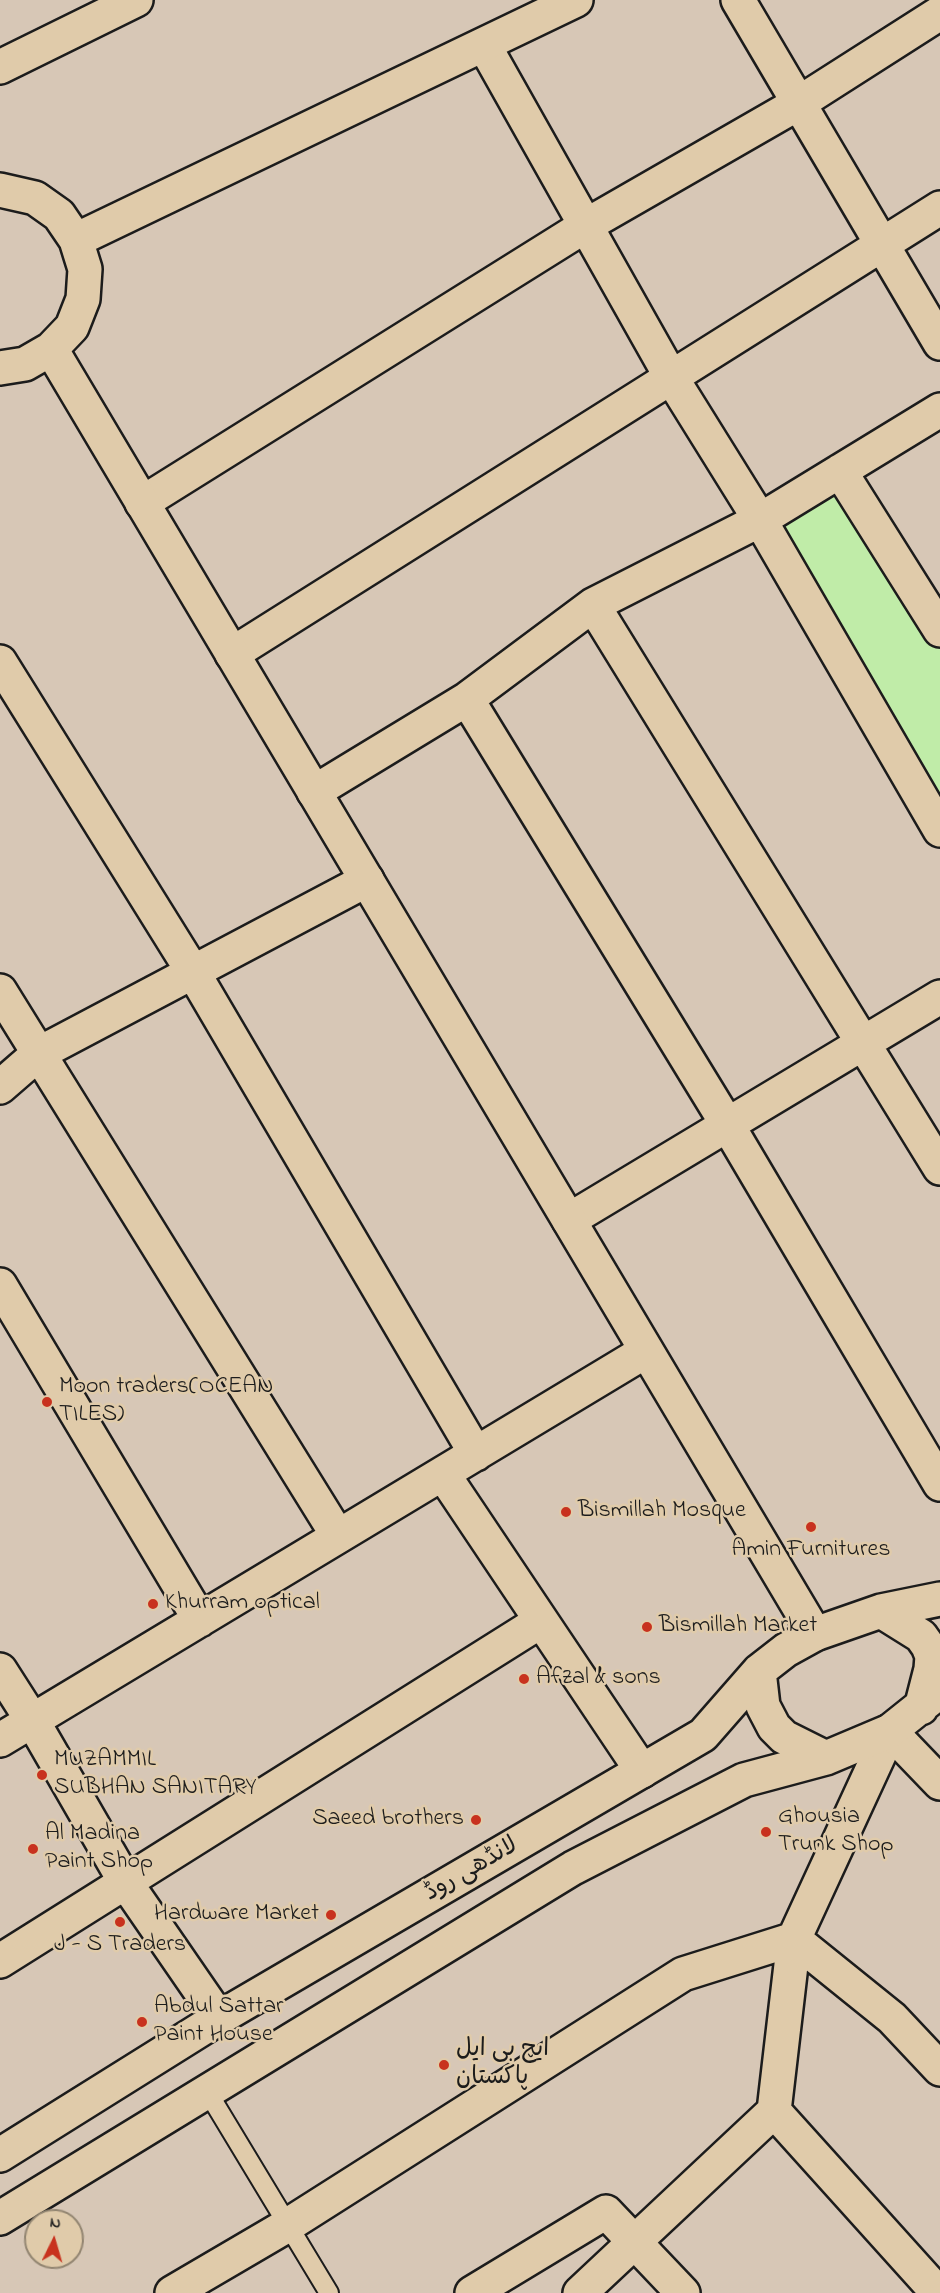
<!DOCTYPE html>
<meta charset="utf-8">
<style>
body{margin:0}
#map{position:relative;width:940px;height:2293px;overflow:hidden;background:#d7c7b6;font-family:"Indie Flower",sans-serif}
canvas{display:block}
.north{position:absolute;left:24px;top:2209px;width:60px;height:60px;box-sizing:border-box;background:#e0cbaa;border:2px solid #928571;border-radius:50%;rotate:5deg;font-size:16px;font-weight:700;line-height:24px;text-align:center;color:#1c1c1c}
.north::after{content:'';display:block;margin:auto;width:21px;height:27px;background:#c8321e;clip-path:polygon(50% 0,100% 100%,50% 72%,0 100%)}
</style>
<div id="map">
<canvas width="940" height="2293"></canvas>
<div class="north">N</div>
</div>
<script>
const ctx = document.querySelector('canvas').getContext('2d');
ctx.lineJoin = 'round';
function fill(path, color) { ctx.fillStyle = color; ctx.fill(path, 'evenodd'); }
const shape = rows => new Path2D(rows.map(r => 'M' + r).join(''));
function trace(path, color, width, dash) { ctx.strokeStyle = color; ctx.lineWidth = width; ctx.lineCap = dash ? 'butt' : 'round'; ctx.setLineDash(dash || []); ctx.stroke(path); }
function label(font, color, halo, rows, align = 'center') {
  ctx.font = font + ' "Indie Flower","Playpen Sans Arabic",sans-serif'; ctx.lineWidth = 5; ctx.setLineDash([]); ctx.textBaseline = 'middle'; ctx.strokeStyle = halo; ctx.fillStyle = color; for (const [text, x, y, turn = 0] of rows) {
    ctx.save(); ctx.translate(x, y); ctx.rotate((+turn || 0) * Math.PI / 180); ctx.textAlign = isNaN(turn) ? turn : align; if (halo) ctx.strokeText(text, 0, 0); ctx.fillText(text, 0, 0); ctx.restore();
  }
}
fill(shape([
 [840,471,940,630,940,830,760,520]
]), '#c0eca8');
const lane = shape([
 [207,2091,329,2293]
]);
const street = shape([
 [738,0,940,343],
 [484,45,671,377,760,520,940,830],
 [0,67,136,0],
 [840,471,940,630],
 [142,503,585,226,799,103,940,13],
 [593,605,940,1168],
 [232,654,940,208],
 [0,662,193,972,476,1454],
 [467,699,727,1124,940,1484],
 [314,792,467,699,593,605,760,520,940,410],
 [0,991,338,1536],
 [0,1087,38,1054,367,880],
 [569,1220,940,997],
 [0,1285,200,1620],
 [443,1474,642,1771],
 [0,1670,32,1720,126,1883,219,2018],
 [0,1740,646,1351],
 [0,1961,541,1621],
 [774,2111,938,2293],
 [172,2293,288,2225,683,1974,794,1939,892,2018,940,2069],
 [472,2293,606,2212,683,2293],
 [580,2293,774,2111,794,1939,890,1731]
]);
const secondary = shape([
 [0,190,35,198,59,215,76,240,85,269,83,299,72,327,51,349,25,364,0,368],
 [76,240,576,0],
 [51,349,815,1634],
 [890,1731,940,1783]
]);
const primary = shape([
 [881,1611,921,1636,928,1646,932,1656,931,1669,921,1708],
 [759,1671,763,1706,774,1727,784,1737,826,1758],
 [0,2155,219,2018,703,1735,759,1671,786,1650,815,1634,881,1611,940,1599],
 [0,2218,573,1868,744,1780,826,1758,890,1731,940,1691]
]);
trace(lane, '#1c1c1c', 22);
trace(street, '#1c1c1c', 38);
trace(secondary, '#1c1c1c', 38);
trace(primary, '#1c1c1c', 38);
trace(lane, '#e0cbaa', 18);
trace(street, '#e0cbaa', 33);
trace(secondary, '#e0cbaa', 33);
trace(primary, '#e0cbaa', 33);
for (const [x, y, r, color] of [
 [47,1402,6,"#c8321e"],
 [566,1512,6,"#c8321e"],
 [811,1527,6,"#c8321e"],
 [153,1604,6,"#c8321e"],
 [647,1627,6,"#c8321e"],
 [524,1679,6,"#c8321e"],
 [42,1775,6,"#c8321e"],
 [476,1820,6,"#c8321e"],
 [766,1832,6,"#c8321e"],
 [33,1849,6,"#c8321e"],
 [331,1915,6,"#c8321e"],
 [120,1922,6,"#c8321e"],
 [142,2022,6,"#c8321e"],
 [444,2065,6,"#c8321e"]
]) { const dot = new Path2D(); dot.arc(x, y, r, 0, 2 * Math.PI); ctx.fillStyle = color; ctx.fill(dot); trace(dot, '#e0cbaa', 2); }
label('24px', '#1c1c1c', '#e0cbaa', [
 ["Moon traders(OCEAN",59,1388],
 ["TILES)",59,1416],
 ["Bismillah Mosque",578,1512],
 ["Amin Furnitures",811,1551,"center"],
 ["Khurram optical",165,1604],
 ["Bismillah Market",659,1627],
 ["Afzal & sons",536,1679],
 ["MUZAMMIL",54,1761],
 ["SUBHAN SANITARY",54,1789],
 ["Ghousia",778,1818],
 ["Trunk Shop",778,1846],
 ["Saeed brothers",464,1820,"right"],
 ["Al Madina",45,1835],
 ["Paint Shop",45,1863],
 ["Hardware Market",319,1915,"right"],
 ["J - S Traders",120,1946,"center"],
 ["Abdul Sattar",154,2008],
 ["Paint House",154,2036],
 ["ایچ بی ایل",456,2051],
 ["پاکستان",456,2079]
], 'left');
label('24px', '#1c1c1c', '#e0cbaa', [
 ["لانڈھی روڈ",472,1871,-30]
]);
</script>
